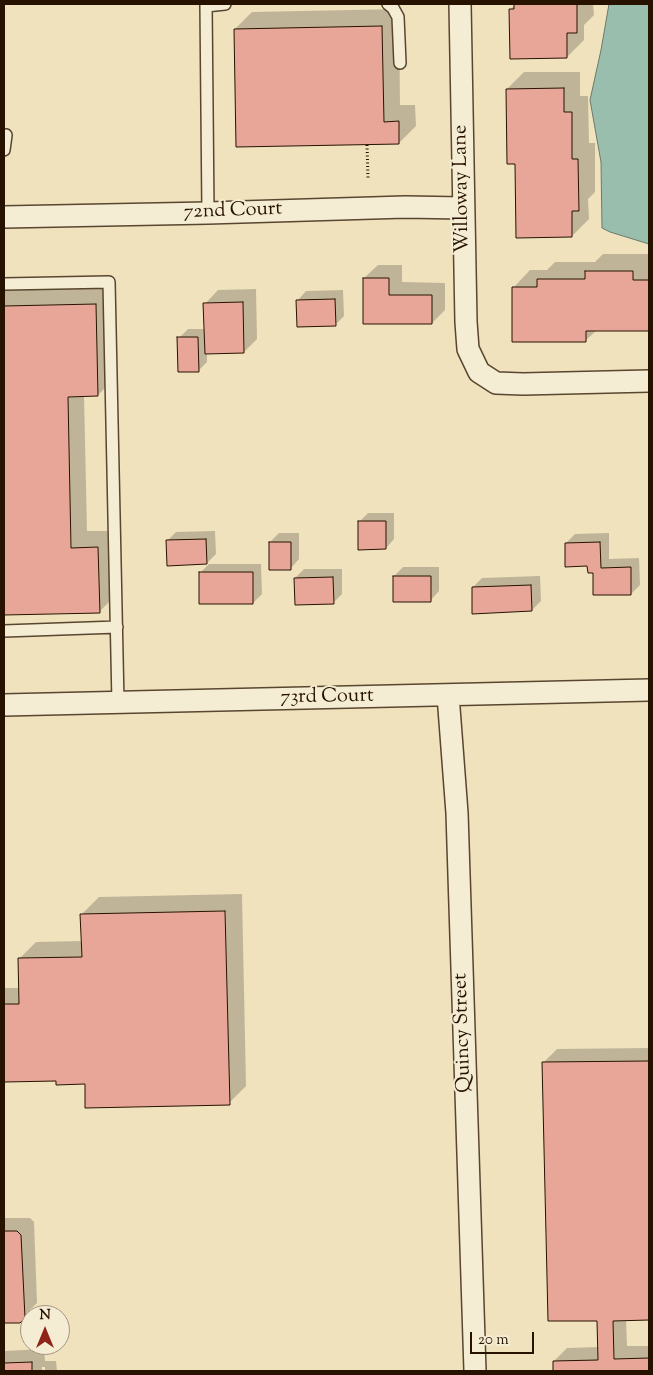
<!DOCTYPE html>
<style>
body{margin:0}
#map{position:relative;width:653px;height:1375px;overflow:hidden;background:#efe2bd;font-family:"Sorts Mill Goudy",serif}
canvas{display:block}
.frame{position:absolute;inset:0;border:5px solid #271200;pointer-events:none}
.north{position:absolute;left:20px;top:1305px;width:50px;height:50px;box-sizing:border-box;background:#f5ecd4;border:1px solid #a3957f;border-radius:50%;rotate:0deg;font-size:14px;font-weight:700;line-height:20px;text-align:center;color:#271200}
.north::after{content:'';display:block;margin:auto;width:18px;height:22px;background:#8f2418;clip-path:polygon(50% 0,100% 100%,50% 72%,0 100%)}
.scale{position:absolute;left:470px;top:1332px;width:64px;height:22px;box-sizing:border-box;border:2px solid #271200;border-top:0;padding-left:6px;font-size:15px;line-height:18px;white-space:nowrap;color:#271200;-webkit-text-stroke:4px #f5ecd4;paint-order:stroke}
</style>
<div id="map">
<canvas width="653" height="1375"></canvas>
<div class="frame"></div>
<div class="north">N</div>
<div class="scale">20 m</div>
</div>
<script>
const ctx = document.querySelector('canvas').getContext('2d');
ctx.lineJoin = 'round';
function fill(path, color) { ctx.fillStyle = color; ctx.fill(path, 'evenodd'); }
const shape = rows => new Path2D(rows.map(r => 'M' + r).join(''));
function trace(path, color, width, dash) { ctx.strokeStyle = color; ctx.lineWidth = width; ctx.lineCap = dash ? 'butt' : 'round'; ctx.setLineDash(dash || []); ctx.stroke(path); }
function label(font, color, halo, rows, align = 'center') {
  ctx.font = font + ' "Sorts Mill Goudy",serif'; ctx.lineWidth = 4; ctx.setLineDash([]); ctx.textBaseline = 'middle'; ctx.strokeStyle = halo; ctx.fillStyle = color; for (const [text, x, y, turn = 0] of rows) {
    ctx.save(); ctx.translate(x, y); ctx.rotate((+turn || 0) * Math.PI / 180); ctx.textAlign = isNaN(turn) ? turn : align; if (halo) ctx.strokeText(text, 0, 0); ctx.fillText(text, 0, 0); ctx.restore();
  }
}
const water = shape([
 [609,4,649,4,649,244,610,232,602,228,601,162,590,100,601,50,609,4]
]);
fill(water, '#9abeae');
trace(water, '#6c7968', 1);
fill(shape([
 [515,4,593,4,594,15,584,25,584,40,567,57,511,9],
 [399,9,400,105,415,105,416,126,399,143,235,29,252,12],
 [524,72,580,72,580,96,588,96,589,143,595,143,595,192,588,199,589,219,572,236,517,163,507,89],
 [603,254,649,254,649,329,597,330,585,341,513,288,530,270,547,270,555,262,595,262],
 [378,265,402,265,402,282,445,283,445,310,432,323,364,323,364,278],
 [113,287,115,378,98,395,84,395,87,531,115,531,116,595,99,612,4,614,4,290],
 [256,289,257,339,244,352,207,353,207,362,198,371,179,338,188,329,205,329,205,304,218,290],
 [343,290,344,316,335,325,298,300,306,291],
 [368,513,394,513,394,539,386,548,359,522],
 [215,531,216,554,207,563,167,541,176,532],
 [279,533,299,533,299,559,291,568,270,542],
 [609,533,609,559,639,558,640,585,631,594,594,572,566,543,575,534],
 [209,564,261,564,262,594,253,603,200,573],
 [403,567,439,567,439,591,431,600,394,576],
 [304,569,342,569,342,594,333,603,295,578],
 [540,576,541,601,532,610,473,587,482,578],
 [242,894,246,1086,229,1103,57,1080,4,1081,4,988,19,988,19,959,36,942,82,941,82,914,99,897],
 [649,1048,649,1319,626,1319,627,1346,649,1346,649,1371,555,1371,554,1361,567,1348,599,1347,598,1319,543,1063,557,1049],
 [4,1218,30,1218,34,1222,37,1303,19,1321,4,1322],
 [44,1349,45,1361,56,1361,57,1371,45,1371,45,1367,42,1367,42,1371,4,1371,4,1351]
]), '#0003');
const building = shape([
 [514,4,577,4,577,33,567,33,567,58,510,59,509,9,514,9,514,4],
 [382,26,384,122,399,121,399,144,236,147,234,29,382,26],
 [564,88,564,112,572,112,572,159,578,159,579,211,572,211,572,237,516,238,515,164,507,164,506,89,564,88],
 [585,271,633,271,633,280,649,280,649,331,586,331,586,342,512,342,512,287,537,287,537,279,585,279,585,271],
 [363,278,389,278,389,295,432,295,432,324,363,324,363,278],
 [335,299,336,326,297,327,296,300,335,299],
 [243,302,244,353,205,354,203,303,243,302],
 [96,304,98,396,68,397,71,548,98,547,100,613,4,615,4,306,96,304],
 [177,337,198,337,199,372,178,372,177,337],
 [358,521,386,521,386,549,358,550,358,521],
 [206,539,207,564,167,566,166,540,206,539],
 [269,542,291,542,291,570,269,570,269,542],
 [600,542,601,568,631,567,631,595,593,595,593,573,588,573,587,566,565,567,565,543,600,542],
 [199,572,253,572,253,604,199,604,199,572],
 [393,576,431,576,431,602,393,602,393,576],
 [333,577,334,604,295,605,294,578,333,577],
 [531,585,532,611,472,614,472,587,531,585],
 [225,911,230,1105,85,1108,85,1084,56,1085,56,1081,4,1082,4,1004,19,1004,18,958,82,957,80,914,225,911],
 [649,1061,649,1320,613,1321,614,1359,649,1358,649,1371,553,1371,553,1361,598,1360,597,1321,548,1321,542,1062,649,1061],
 [4,1231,17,1231,21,1235,25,1318,20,1323,4,1323,4,1231],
 [32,1362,32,1371,4,1371,4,1363,32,1362]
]);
fill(building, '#e7a697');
trace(building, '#271200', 1);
const lane = shape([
 [206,4,208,213],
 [388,4,393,8,398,17,400,63],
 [206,6,225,4],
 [4,150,6,135],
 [4,284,109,282,118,703],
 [4,631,117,627]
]);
const street = shape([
 [460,4,466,322,468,349,479,372,496,383,523,384,649,381],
 [4,217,208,213,405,207,463,208],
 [448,695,457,813,475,1371],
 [4,705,649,690]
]);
trace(lane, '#59462f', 14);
trace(street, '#59462f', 24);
trace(shape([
 [367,145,368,178]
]), '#271200', 3, [1, 2.5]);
trace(lane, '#f5ecd4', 11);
trace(street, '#f5ecd4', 21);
label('20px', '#271200', '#f5ecd4', [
 ["Willoway Lane",463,189,-91],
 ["72nd Court",233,212,-2],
 ["73rd Court",327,698,-1],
 ["Quincy Street",464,1033,-92]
]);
</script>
